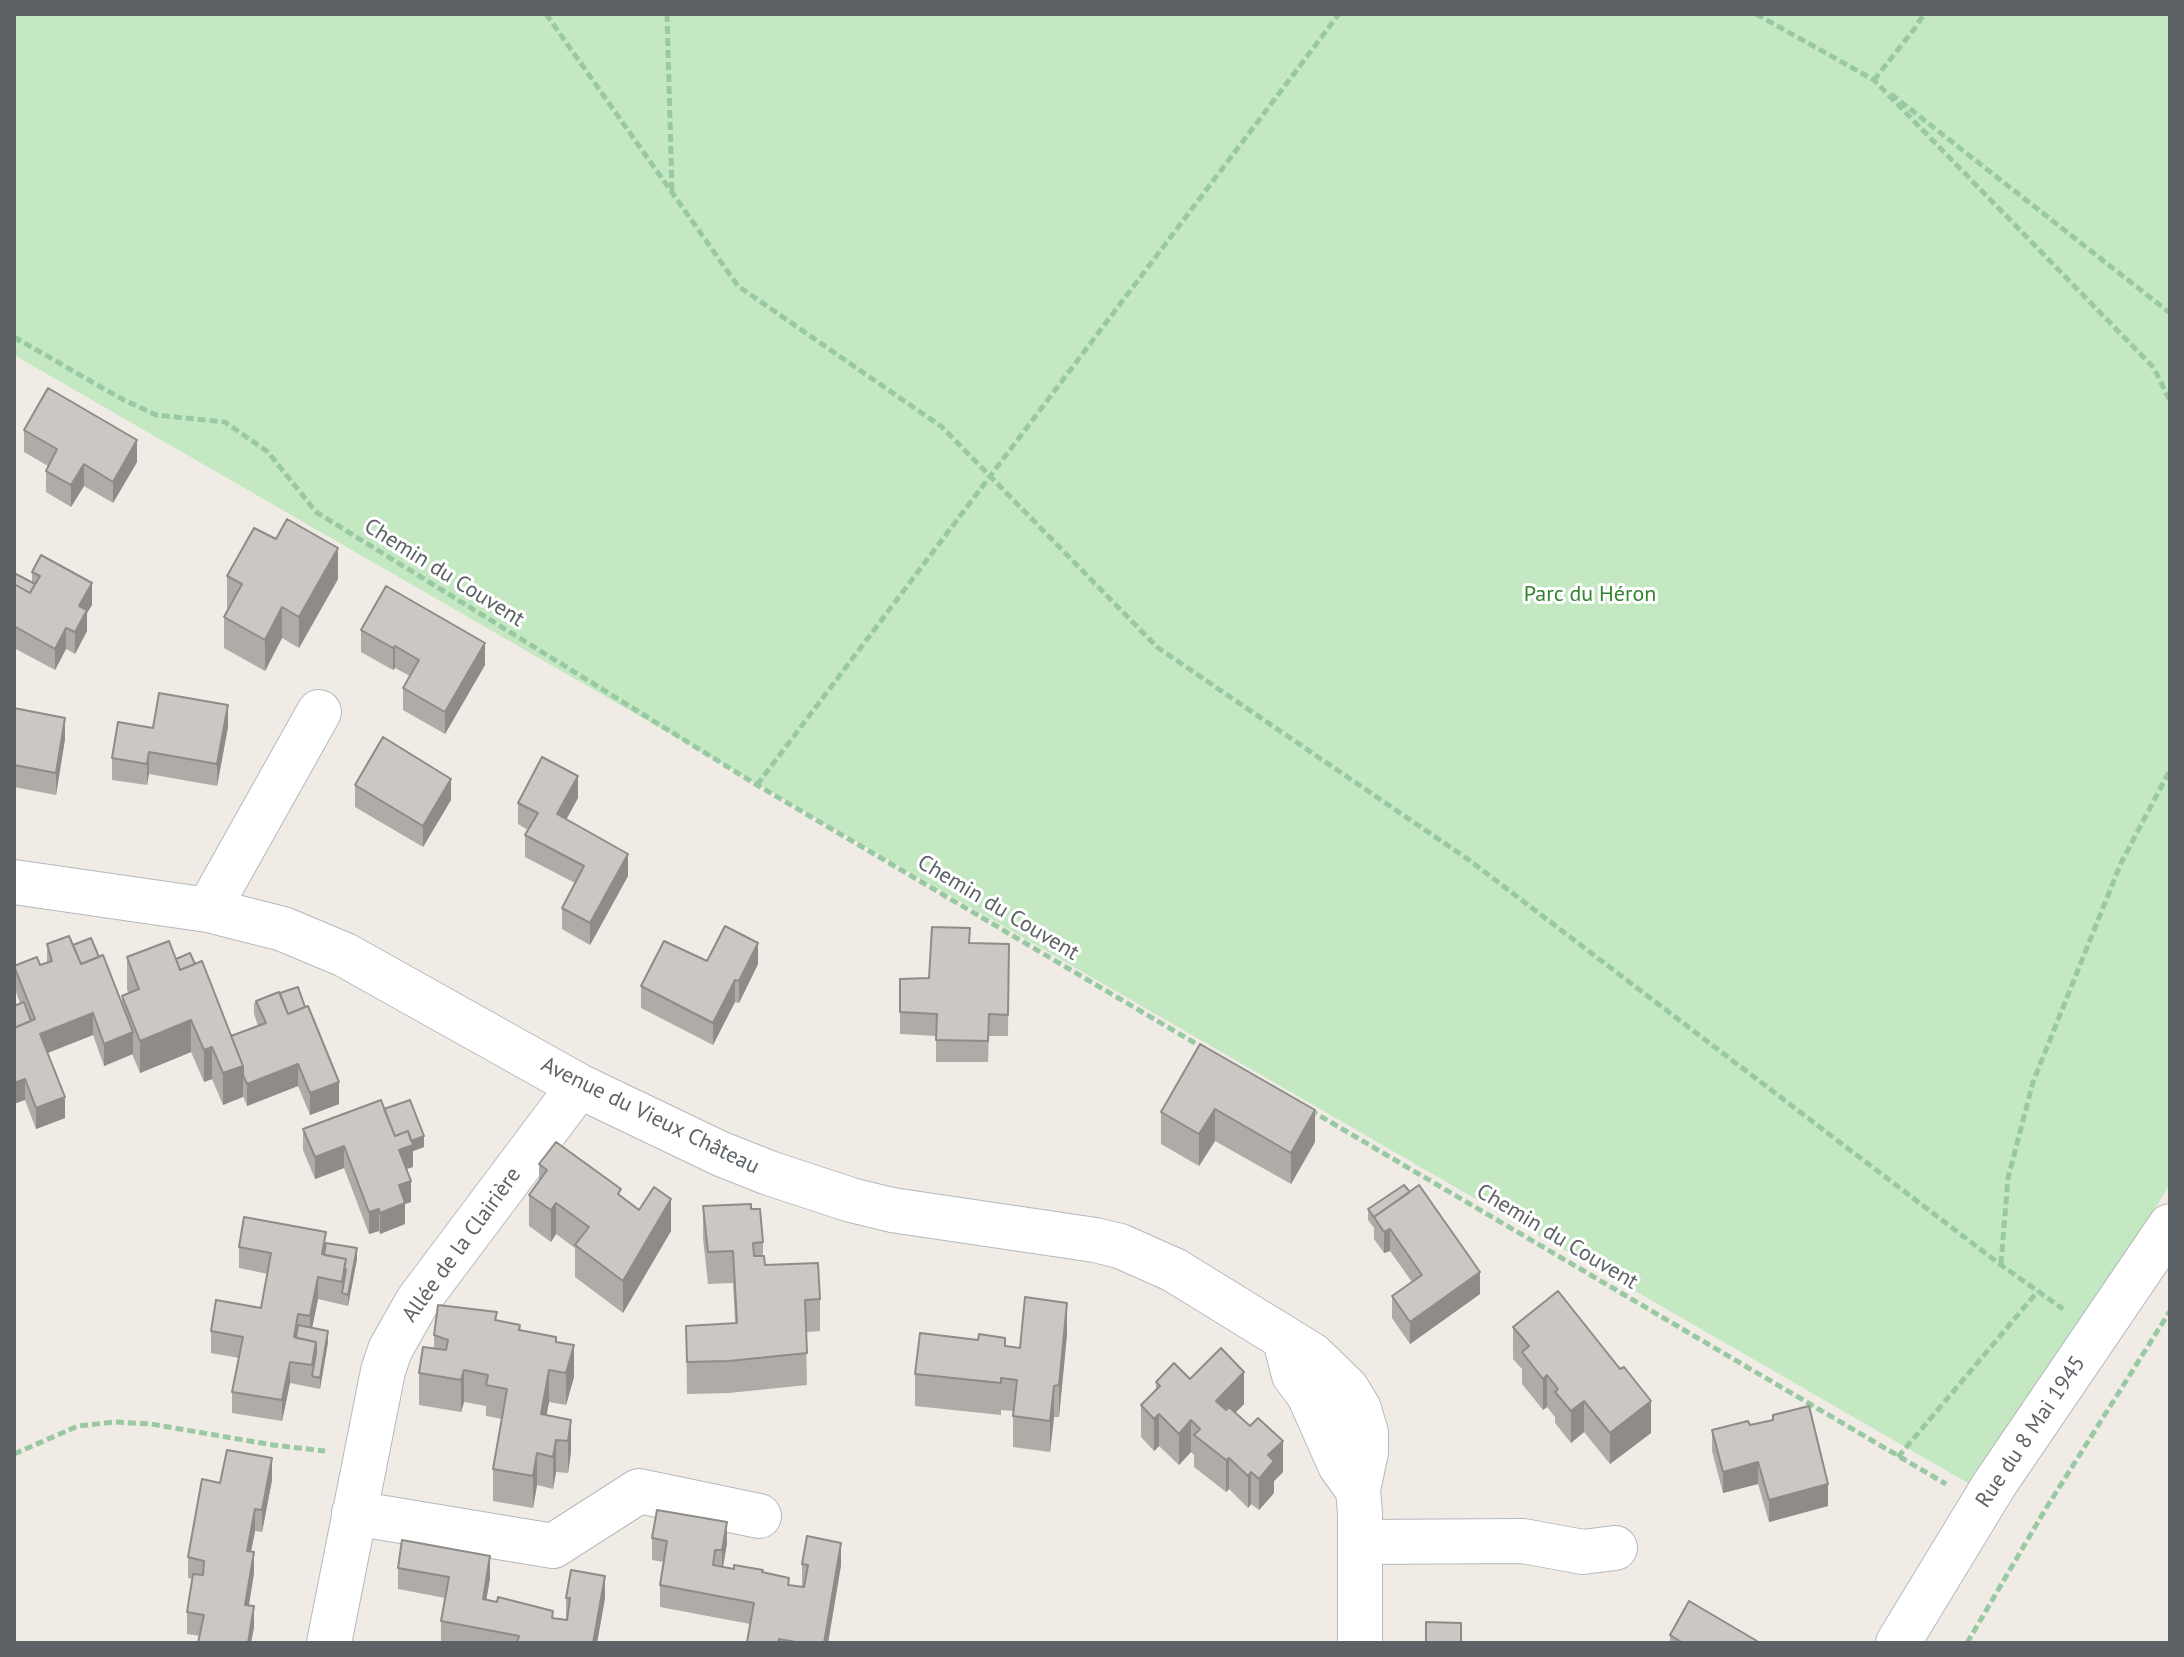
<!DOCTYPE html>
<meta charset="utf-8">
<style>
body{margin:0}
#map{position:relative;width:2184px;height:1657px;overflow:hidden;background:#f0ece5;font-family:"PT Sans",sans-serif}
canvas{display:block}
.frame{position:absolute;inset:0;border:16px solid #5d6266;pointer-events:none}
</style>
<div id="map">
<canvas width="2184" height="1657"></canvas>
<div class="frame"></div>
</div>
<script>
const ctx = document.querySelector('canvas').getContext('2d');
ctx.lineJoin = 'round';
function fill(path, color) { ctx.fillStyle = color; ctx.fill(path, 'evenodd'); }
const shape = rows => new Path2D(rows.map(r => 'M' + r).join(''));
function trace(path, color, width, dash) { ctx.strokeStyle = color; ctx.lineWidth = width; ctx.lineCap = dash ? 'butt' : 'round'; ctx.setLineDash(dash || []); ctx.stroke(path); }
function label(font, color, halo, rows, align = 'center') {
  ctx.font = font + ' "PT Sans",sans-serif'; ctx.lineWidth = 6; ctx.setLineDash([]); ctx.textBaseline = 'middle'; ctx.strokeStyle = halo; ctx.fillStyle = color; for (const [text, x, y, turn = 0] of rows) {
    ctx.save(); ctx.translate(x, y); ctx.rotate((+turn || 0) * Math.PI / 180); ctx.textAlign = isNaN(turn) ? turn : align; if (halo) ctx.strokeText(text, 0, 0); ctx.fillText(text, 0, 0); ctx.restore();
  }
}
fill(shape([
 [14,14,2170,14,2170,1184,2086,1320,1973,1486,14,355]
]), '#c4e8c1');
const minor = shape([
 [14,882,208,910,283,929,345,955,579,1086,721,1154,769,1173,851,1200,892,1210,1095,1240,1120,1246,1174,1270,1312,1355,1347,1389,1359,1409,1366,1433,1366,1452,1358,1490,1360,1513,1360,1643],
 [208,910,319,712],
 [1285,1340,1294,1375,1309,1395,1340,1465,1358,1490],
 [354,1513,553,1546,639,1491,759,1516],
 [1360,1542,1523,1541,1583,1552,1615,1548],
 [329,1643,383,1371,390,1350,417,1302,579,1086]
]);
const secondary = shape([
 [1898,1643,1994,1485,2170,1226]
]);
trace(minor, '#b5b8bc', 46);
trace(secondary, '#b6babf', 46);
trace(shape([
 [546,14,738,286,942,427,1157,647,1469,860,2001,1265,2063,1309],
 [667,14,672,192],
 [1756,14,1874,80,2154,368,2170,401],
 [1874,80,1915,28,1924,14],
 [1891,94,2170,313],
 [14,337,120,398,156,415,225,422,268,452,316,512,757,785,1205,1049],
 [757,785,1339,14],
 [1310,1110,1946,1484],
 [2001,1264,2008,1178,2033,1082,2121,863,2170,770],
 [14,1454,78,1426,115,1422,151,1424,273,1445,325,1451],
 [1898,1457,2038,1291],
 [1967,1643,2045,1510,2170,1311]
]), '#99c9a3', 5, [8, 4]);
trace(minor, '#fff', 44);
trace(secondary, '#fff', 44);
fill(shape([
 [24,430,137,462,113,503,84,486,71,507,46,492,46,471,48,466,24,452],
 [32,572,92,605,87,613,87,631,75,654,66,649,55,670,14,648,14,573,32,582],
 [227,576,338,579,299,648,282,638,265,671,224,648,224,617,228,609,227,608],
 [361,630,485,665,445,734,403,710,403,688,410,676,395,668,393,670,361,652],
 [14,708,65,739,56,795,14,787],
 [228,727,217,786,149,774,147,785,112,780,112,758,153,728],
 [355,785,451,800,423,847,355,807],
 [578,798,566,820,628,876,590,945,562,929,562,908,575,883,525,857,525,835,528,830,518,824,518,803],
 [970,943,1009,944,1008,1036,989,1036,988,1062,936,1062,936,1036,900,1034,900,979,929,978],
 [47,944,73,945,99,957,122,1005,122,996,128,993,127,989,127,957,176,959,195,964,231,1036,258,1026,254,1014,254,1003,256,1002,339,1104,310,1115,298,1086,247,1106,243,1096,223,1105,212,1079,204,1082,191,1052,140,1073,132,1054,104,1066,93,1035,47,1053,65,1118,36,1129,25,1100,20,1003,14,987,14,966,40,965,47,962],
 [707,961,758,964,739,1003,735,1002,713,1045,641,1008,641,986],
 [1200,1044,1315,1142,1291,1184,1215,1141,1199,1166,1161,1144,1161,1112],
 [384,1109,424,1147,413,1151,413,1167,406,1169,411,1202,405,1204,405,1224,380,1234,379,1231,369,1234,344,1168,315,1179,303,1150,303,1129],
 [539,1164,621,1196,671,1231,623,1313,575,1277,575,1248,556,1234,551,1242,529,1226,529,1195,539,1181],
 [703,1206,751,1209,763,1242,763,1256,764,1263,771,1265,820,1299,820,1331,806,1332,807,1385,729,1393,687,1394,686,1326,735,1323,733,1283,708,1284,703,1238],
 [1368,1209,1480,1294,1410,1344,1392,1318,1392,1296,1412,1282,1390,1251,1384,1253,1374,1239,1374,1228,1368,1220],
 [326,1243,357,1259,348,1306,318,1299,312,1328,328,1342,320,1389,290,1383,282,1421,232,1413,232,1392,239,1358,211,1353,211,1331,261,1308,268,1274,239,1268,239,1247],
 [497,1320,520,1330,556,1342,574,1377,566,1405,549,1402,546,1415,571,1420,571,1452,568,1473,556,1472,553,1489,537,1485,533,1508,493,1501,493,1469,502,1419,486,1416,486,1406,464,1402,461,1412,419,1405,419,1373,434,1348,434,1335],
 [1513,1327,1651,1433,1610,1464,1584,1432,1571,1443,1555,1423,1555,1417,1547,1407,1543,1410,1522,1384,1522,1369,1513,1359],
 [1067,1334,1059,1417,1054,1417,1050,1452,1013,1447,1013,1411,1001,1410,1001,1415,915,1406,915,1374,1005,1346,1020,1348],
 [1190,1379,1244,1404,1235,1413,1283,1472,1274,1481,1274,1493,1259,1510,1251,1504,1248,1508,1229,1489,1226,1492,1194,1467,1194,1455,1191,1452,1179,1465,1159,1446,1154,1451,1141,1437,1141,1405,1156,1390,1156,1382],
 [1750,1425,1828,1506,1769,1522,1758,1484,1723,1493,1712,1451,1712,1430],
 [272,1480,262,1532,255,1531,251,1551,254,1573,249,1606,254,1628,200,1636,187,1634,187,1612,193,1579,188,1578,188,1557,220,1483],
 [652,1538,727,1543,723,1567,762,1572,789,1585,804,1587,804,1586,802,1586,802,1564,841,1565,828,1643,747,1643,750,1624,660,1607,660,1585,664,1562,652,1560],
 [398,1568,490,1578,486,1600,553,1618,567,1620,566,1619,566,1598,605,1598,597,1643,441,1643,441,1621,445,1598,398,1589],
 [1670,1635,1757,1643,1670,1643]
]), '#afaba7');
fill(shape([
 [137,440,137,462,113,503,113,482],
 [84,464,84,486,71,507,71,485],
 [338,548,338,579,299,648,299,617],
 [92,583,92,605,87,613,87,631,75,654,75,632,79,606],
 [282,607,282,638,265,671,265,640],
 [66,628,66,649,55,670,55,649],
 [485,643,485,665,445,734,445,712],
 [395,646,395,668,393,670,393,648],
 [228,705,228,727,217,786,217,764],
 [65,718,65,739,56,795,56,773],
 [149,752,149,774,147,785,147,764],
 [578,776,578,798,557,836,557,814],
 [451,779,451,800,423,847,423,826],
 [628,854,628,876,590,945,590,923],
 [758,943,758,964,739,1003,739,981],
 [735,980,735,1002,713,1045,713,1023],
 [93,1013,93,1035,40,1056,40,1034],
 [191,1020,191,1052,140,1073,140,1041],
 [133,1032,133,1054,104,1066,104,1044],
 [212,1047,212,1079,204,1082,204,1050],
 [298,1064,298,1086,247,1106,247,1084],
 [243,1066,243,1097,223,1105,223,1073],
 [25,1079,25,1100,14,1104,14,1083],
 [339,1082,339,1104,310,1115,310,1093],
 [65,1097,65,1118,36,1129,36,1108],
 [1215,1109,1215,1141,1199,1166,1199,1134],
 [1315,1110,1315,1142,1291,1184,1291,1153],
 [424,1136,424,1147,413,1151,413,1167,399,1171,395,1147],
 [344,1146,344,1168,315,1179,315,1157],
 [411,1181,411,1202,405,1204,405,1224,380,1234,380,1213,399,1185],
 [671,1199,671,1231,623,1313,623,1281],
 [556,1203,556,1234,551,1242,551,1210],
 [379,1209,379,1231,369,1234,369,1212],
 [1390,1229,1390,1251,1384,1253,1384,1232],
 [357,1248,357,1259,348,1306,348,1295],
 [1480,1272,1480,1294,1410,1344,1410,1322],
 [318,1277,318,1299,310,1338,310,1316],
 [1067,1303,1067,1334,1059,1417,1059,1385],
 [328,1331,328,1342,320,1389,320,1378],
 [574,1345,574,1377,566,1405,566,1373],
 [290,1362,290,1383,282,1421,282,1400],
 [464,1370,464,1402,461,1412,461,1380],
 [549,1370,549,1402,541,1446,541,1414],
 [1244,1372,1244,1404,1216,1432,1216,1401],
 [1547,1375,1547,1407,1543,1410,1543,1379],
 [1054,1386,1054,1417,1050,1452,1050,1421],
 [1584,1401,1584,1432,1571,1443,1571,1411],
 [1651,1401,1651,1433,1610,1464,1610,1433],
 [1159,1414,1159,1446,1154,1451,1154,1419],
 [571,1420,571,1452,568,1473,568,1441],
 [1191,1420,1191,1452,1179,1465,1179,1434],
 [556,1440,556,1472,553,1489,553,1457],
 [1283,1441,1283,1472,1274,1481,1274,1493,1259,1510,1259,1479,1268,1455],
 [537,1453,537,1485,533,1508,533,1476],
 [272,1458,272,1480,262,1532,262,1510],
 [1229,1458,1229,1489,1226,1492,1226,1460],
 [1758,1462,1758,1484,1723,1493,1723,1472],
 [1251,1472,1251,1504,1248,1508,1248,1476],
 [1828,1484,1828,1506,1769,1522,1769,1500],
 [255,1509,255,1531,247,1572,247,1551],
 [727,1522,727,1543,722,1572,722,1550],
 [841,1543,841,1565,828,1643,824,1643],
 [254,1552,254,1573,245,1627,245,1605],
 [490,1556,490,1578,483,1620,483,1599],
 [605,1576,605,1598,597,1643,593,1643],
 [254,1606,254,1628,251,1643,248,1643]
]), '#8e8b88');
const building = shape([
 [48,388,137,440,113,482,84,464,71,485,46,471,57,449,24,430,48,388],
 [287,519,338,548,299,617,282,607,265,640,224,617,242,584,227,576,254,528,276,539,287,519],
 [41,555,92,583,79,606,87,610,75,632,66,628,55,649,14,626,14,584,30,593,40,576,32,572,41,555],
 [14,573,35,584,30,593,14,584,14,573],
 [386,586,485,643,445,712,403,688,419,660,395,646,393,648,361,630,386,586],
 [159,693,228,705,217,764,149,752,147,764,112,758,118,722,153,728,159,693],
 [14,708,65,718,56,773,14,765,14,708],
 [383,737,451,779,423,826,355,785,383,737],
 [542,757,578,776,557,814,628,854,590,923,562,908,584,866,525,835,538,813,518,803,542,757],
 [725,926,758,943,739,981,735,980,713,1023,641,986,664,941,707,961,725,926],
 [932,927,970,928,969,943,1009,944,1008,1015,989,1014,988,1041,936,1040,937,1014,900,1012,900,979,929,978,932,927],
 [69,936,81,964,103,955,133,1032,104,1044,93,1013,40,1034,65,1097,36,1108,25,1079,14,1083,14,1028,35,1019,14,966,37,957,40,965,52,961,47,944,69,936],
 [91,938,99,957,81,964,73,945,91,938],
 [169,941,180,970,202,961,243,1066,223,1073,212,1047,204,1050,191,1020,140,1041,122,996,139,989,127,957,169,941],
 [190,953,195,964,180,970,176,959,190,953],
 [298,987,305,1007,288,1014,280,993,298,987],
 [279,992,288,1014,308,1006,339,1082,310,1093,298,1064,247,1084,243,1075,243,1066,231,1036,266,1023,256,1001,279,992],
 [24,1002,31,1021,14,1028,14,1006,24,1002],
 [1200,1044,1315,1110,1291,1153,1215,1109,1199,1134,1161,1112,1200,1044],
 [381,1100,395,1136,408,1131,413,1145,399,1150,411,1181,399,1185,405,1203,380,1213,379,1209,369,1212,344,1146,315,1157,303,1129,381,1100],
 [410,1100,424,1136,411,1141,408,1131,395,1136,384,1109,410,1100],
 [556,1142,621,1189,618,1194,639,1210,654,1187,671,1199,623,1281,575,1245,589,1227,556,1203,551,1210,529,1195,547,1170,539,1164,556,1142],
 [1404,1185,1410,1192,1374,1217,1368,1209,1404,1185],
 [1419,1185,1480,1272,1410,1322,1392,1296,1422,1275,1390,1229,1384,1232,1374,1217,1419,1185],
 [751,1204,751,1209,760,1209,763,1242,753,1243,754,1256,764,1256,765,1265,818,1263,820,1299,805,1300,807,1353,729,1361,687,1362,686,1326,737,1323,733,1251,708,1252,703,1206,751,1204],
 [244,1217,326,1232,322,1254,346,1259,342,1282,318,1277,310,1316,298,1314,294,1337,316,1342,312,1365,290,1362,282,1400,232,1392,243,1337,211,1331,216,1300,261,1308,271,1253,239,1247,244,1217],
 [326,1243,357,1248,348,1295,342,1293,346,1269,344,1269,346,1259,324,1255,326,1243],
 [1558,1291,1620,1369,1624,1367,1651,1401,1610,1433,1584,1401,1571,1411,1555,1392,1558,1389,1547,1375,1543,1379,1522,1352,1529,1346,1513,1327,1558,1291],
 [1025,1297,1067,1303,1059,1385,1054,1386,1050,1421,1013,1416,1017,1380,1001,1378,1001,1383,915,1374,920,1333,978,1340,979,1334,1005,1338,1005,1346,1020,1348,1025,1297],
 [438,1305,497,1312,495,1320,520,1325,519,1330,556,1337,556,1342,574,1345,566,1373,549,1370,541,1414,571,1420,568,1441,556,1440,553,1457,537,1453,533,1476,493,1469,507,1389,486,1385,488,1375,464,1370,461,1380,419,1373,423,1347,446,1350,448,1340,434,1335,438,1305],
 [298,1325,328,1331,320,1378,312,1376,316,1353,316,1342,296,1338,298,1325],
 [1221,1348,1244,1372,1216,1401,1226,1410,1229,1407,1250,1426,1258,1418,1283,1441,1268,1455,1274,1461,1259,1479,1251,1472,1248,1476,1229,1458,1226,1460,1194,1435,1200,1429,1191,1420,1179,1434,1159,1414,1154,1419,1141,1405,1160,1386,1156,1382,1174,1363,1190,1379,1221,1348],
 [1809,1406,1828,1484,1769,1500,1758,1462,1723,1472,1712,1430,1748,1421,1750,1425,1773,1420,1773,1415,1809,1406],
 [227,1450,272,1458,262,1510,255,1509,247,1551,254,1552,245,1605,254,1606,248,1643,198,1643,204,1615,187,1612,193,1574,203,1575,204,1561,188,1557,202,1479,220,1483,227,1450],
 [657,1510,727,1522,722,1550,715,1550,713,1565,734,1569,734,1565,763,1570,762,1572,789,1578,788,1585,804,1587,808,1565,802,1564,807,1536,841,1543,824,1643,801,1643,779,1639,778,1643,747,1642,754,1603,660,1585,667,1541,652,1538,657,1510],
 [402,1540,490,1556,483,1599,497,1602,498,1597,553,1611,552,1618,567,1620,570,1598,566,1598,571,1570,605,1576,593,1643,517,1643,519,1636,441,1621,449,1577,398,1568,402,1540],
 [1689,1601,1757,1641,1756,1643,1683,1643,1670,1635,1689,1601],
 [1426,1622,1461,1623,1461,1643,1426,1643,1426,1622]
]);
fill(building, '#cbc7c2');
trace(building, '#8e8b88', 2);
label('22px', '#5d6266', '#fff', [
 ["Chemin du Couvent",444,573,32],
 ["Chemin du Couvent",998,908,31],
 ["Avenue du Vieux Château",650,1116,26],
 ["Chemin du Couvent",1557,1237,31],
 ["Allée de la Clairière",462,1245,-54],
 ["Rue du 8 Mai 1945",2031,1432,-56]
]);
label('22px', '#338230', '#fff', [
 ["Parc du Héron",1590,595]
]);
</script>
